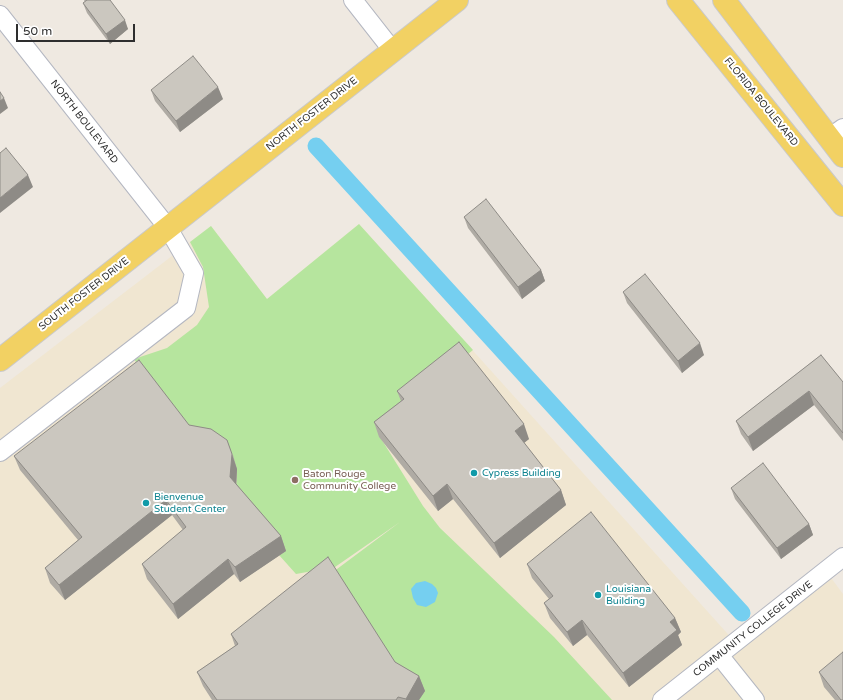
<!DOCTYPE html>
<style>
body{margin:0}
#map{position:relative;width:843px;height:700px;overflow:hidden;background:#efe9e1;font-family:"Varela Round",sans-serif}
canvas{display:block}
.scale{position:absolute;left:16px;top:24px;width:119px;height:18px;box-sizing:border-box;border:2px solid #2e2e2e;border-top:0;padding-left:5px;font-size:12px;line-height:14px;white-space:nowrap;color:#2e2e2e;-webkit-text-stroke:3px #fff;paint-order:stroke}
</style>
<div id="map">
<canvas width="843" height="700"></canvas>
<div class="scale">50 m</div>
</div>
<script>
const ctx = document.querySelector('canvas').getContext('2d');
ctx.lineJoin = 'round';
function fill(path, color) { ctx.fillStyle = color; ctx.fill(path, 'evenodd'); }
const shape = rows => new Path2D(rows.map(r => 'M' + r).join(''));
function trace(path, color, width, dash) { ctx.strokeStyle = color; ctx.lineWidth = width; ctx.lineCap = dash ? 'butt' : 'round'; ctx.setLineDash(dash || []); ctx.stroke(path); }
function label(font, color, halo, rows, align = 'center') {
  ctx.font = font + ' "Varela Round",sans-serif'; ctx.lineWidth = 4; ctx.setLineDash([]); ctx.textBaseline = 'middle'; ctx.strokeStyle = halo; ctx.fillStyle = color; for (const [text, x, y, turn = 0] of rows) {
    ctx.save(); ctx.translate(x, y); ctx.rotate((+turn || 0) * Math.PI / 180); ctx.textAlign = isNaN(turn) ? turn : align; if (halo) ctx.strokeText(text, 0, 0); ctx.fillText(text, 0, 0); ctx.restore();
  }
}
fill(shape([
 [359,224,735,642,826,571,843,594,843,700,0,700,0,388,211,226,267,299]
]), '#f0e6d1');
fill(shape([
 [359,224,473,350,403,406,380,437,423,506,440,528,554,637,612,700,419,700,401,677,333,572,400,522,335,567,296,574,279,555,236,491,237,469,202,441,144,375,134,359,167,348,197,325,209,307,203,267,190,242,211,226,267,299]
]), '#b6e59e');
fill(shape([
 [425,581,432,584,436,588,438,593,435,602,426,607,417,605,413,598,411,589,416,583]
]), '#75cff0');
trace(shape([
 [316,146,742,613]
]), '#75cff0', 17);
const minor = shape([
 [353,0,393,51],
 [0,15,168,228,194,273,186,308,0,452],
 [829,138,843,128],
 [719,655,755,700],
 [662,700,843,557]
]);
const major = shape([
 [678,0,843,205],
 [724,0,843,156],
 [0,360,457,0]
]);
trace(minor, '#b4b7c1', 20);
trace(major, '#c9c9c9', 24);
trace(minor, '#fff', 18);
trace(major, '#f2d163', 22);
fill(shape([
 [84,0,110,0,128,29,110,44,87,13,83,3,85,2],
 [151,90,223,99,180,132,155,101],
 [464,217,541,270,545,281,522,299,468,228],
 [623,292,704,355,682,373,627,303],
 [821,355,843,382,843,441,814,405,753,451,741,434,736,421],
 [397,391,529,439,524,443,561,490,566,505,500,558,453,499,438,511,379,437,374,422,401,401],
 [189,425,233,455,237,469,236,484,281,536,286,551,240,582,234,574,178,619,147,579,142,564,183,530,172,515,65,600,50,583,45,568,78,540,20,470,14,456],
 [731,488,809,524,813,535,781,559,735,499],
 [527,564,675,618,681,632,678,635,682,645,629,687,587,635,573,646,550,618,544,603,549,599,532,578],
 [231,634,395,662,419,676,425,691,419,700,212,700,203,686,197,672,235,646],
 [819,672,843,700,835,700,824,687]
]), '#afaba4');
fill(shape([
 [125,20,128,29,110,44,106,34],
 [218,87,223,99,180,132,176,121],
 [4,98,8,108,0,114,0,101],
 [28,175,33,187,0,213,0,198],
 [541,270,545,281,522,299,518,287],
 [700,343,704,355,682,373,678,361],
 [809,391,814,405,753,451,748,437],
 [524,424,529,439,520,446,515,431],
 [227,440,237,469,236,491,230,477],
 [447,484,453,499,438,511,433,496],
 [561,490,566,505,500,558,494,543],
 [166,500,172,515,65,600,59,585],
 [809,524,813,535,781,559,777,548],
 [281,536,286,551,240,582,235,567],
 [228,559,234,574,178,619,173,604],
 [675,618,681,632,678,635,682,645,629,687,623,673,670,622],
 [582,620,587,635,573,646,567,632],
 [419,676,425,691,419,700,406,700,406,699]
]), '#8e8b86');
const building = shape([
 [87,0,110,0,125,20,106,34,83,3,87,0],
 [193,56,218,87,176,121,151,90,193,56],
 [0,92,4,98,0,101,0,92],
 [6,148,28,175,0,198,0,153,6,148],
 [486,199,541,270,518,287,464,217,486,199],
 [645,274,700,343,678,361,623,292,645,274],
 [459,342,524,424,515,431,561,490,494,543,447,484,433,496,374,422,404,399,397,391,459,342],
 [821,355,843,382,843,433,809,391,748,437,736,421,821,355],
 [139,360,189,425,211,429,227,440,232,454,230,477,281,536,235,567,228,559,173,604,142,564,186,527,166,500,59,585,45,568,82,537,14,456,139,360],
 [763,463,809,524,777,548,731,488,763,463],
 [591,512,675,618,670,622,677,630,623,673,582,620,567,632,544,603,553,596,527,564,591,512],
 [328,557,395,662,419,676,406,699,398,697,396,700,217,700,197,672,238,644,231,634,328,557],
 [843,652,843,700,841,700,819,672,843,652]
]);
fill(building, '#cbc7bf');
trace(building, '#8e8b86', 1);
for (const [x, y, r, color] of [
 [474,473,4,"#0f9aa8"],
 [295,480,4,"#8d6e63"],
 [146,503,4,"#0f9aa8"],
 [598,595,4,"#0f9aa8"]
]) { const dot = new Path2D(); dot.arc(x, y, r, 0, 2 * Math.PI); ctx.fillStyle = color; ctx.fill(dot); trace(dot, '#fff', 1.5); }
label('10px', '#2e2e2e', '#fff', [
 ["FLORIDA BOULEVARD",761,102,51],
 ["NORTH FOSTER DRIVE",312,114,-38],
 ["NORTH BOULEVARD",84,122,52],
 ["SOUTH FOSTER DRIVE",84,294,-38],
 ["COMMUNITY COLLEGE DRIVE",753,629,-38]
]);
label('10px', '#0d838f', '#fff', [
 ["Cypress Building",482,473],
 ["Bienvenue",154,497],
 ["Student Center",154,509],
 ["Louisiana",606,589],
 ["Building",606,601]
], 'left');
label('10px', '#785e54', '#fff', [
 ["Baton Rouge",303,474],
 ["Community College",303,486]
], 'left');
</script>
